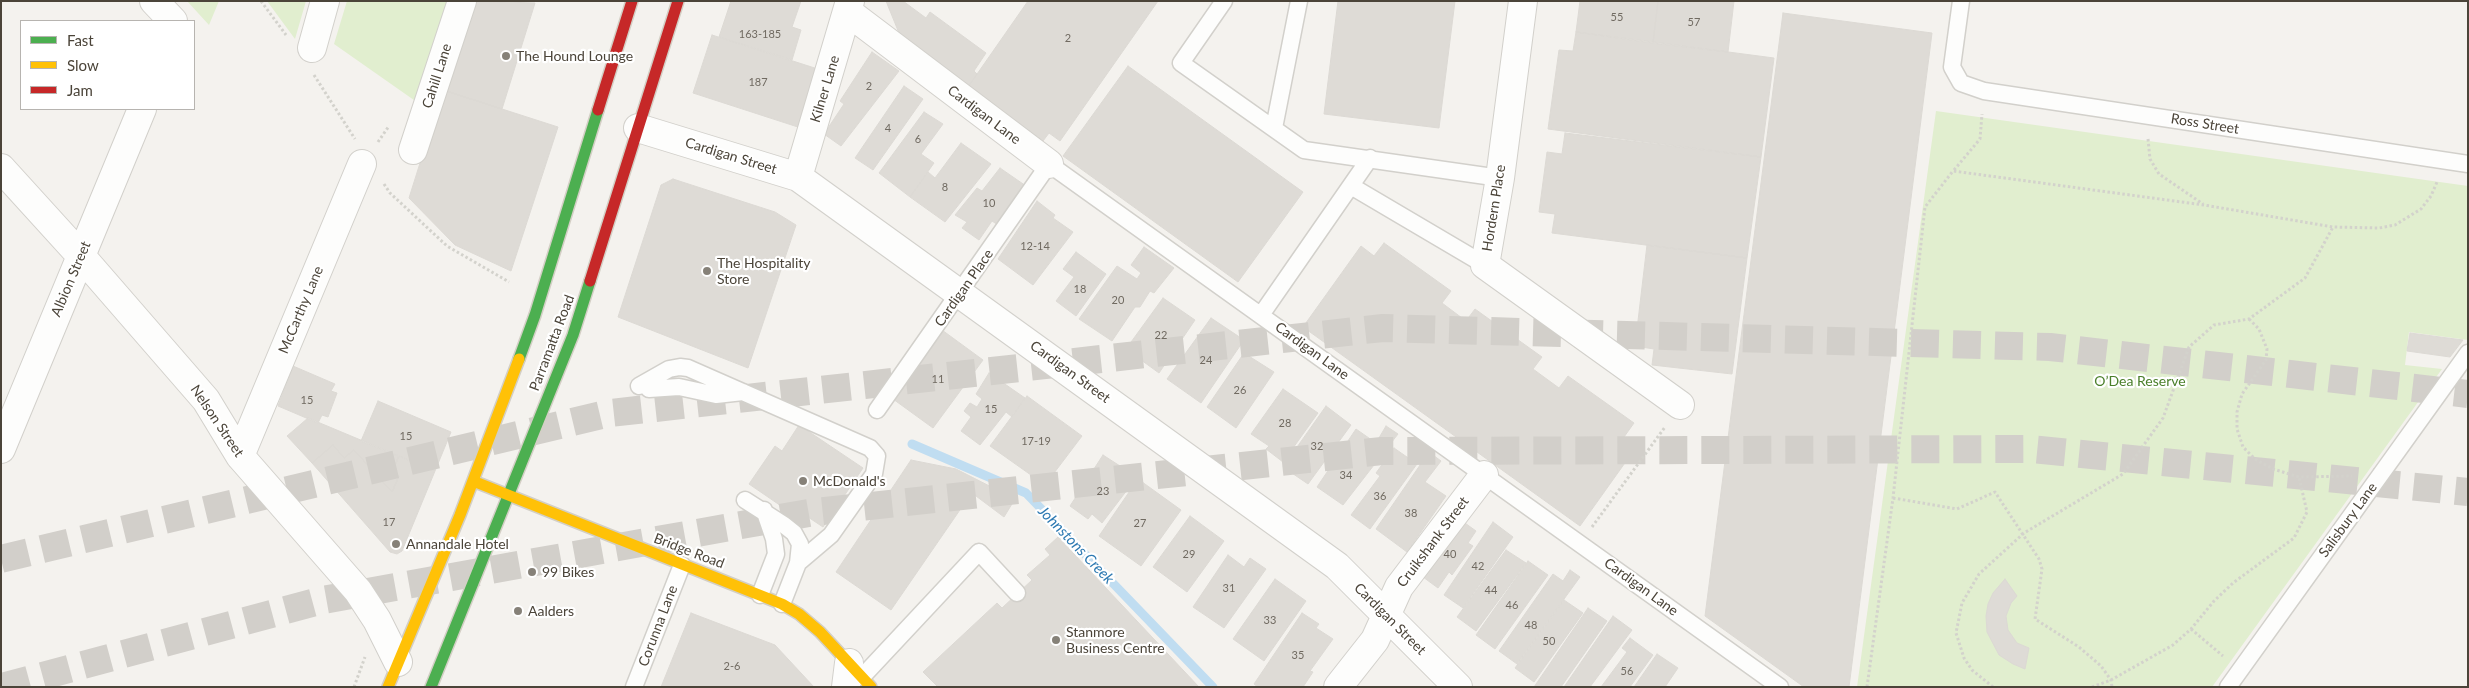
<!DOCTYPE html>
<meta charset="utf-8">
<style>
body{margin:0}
#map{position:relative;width:2469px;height:688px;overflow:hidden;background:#f4f2ee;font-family:Lato,sans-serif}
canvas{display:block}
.frame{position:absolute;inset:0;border:2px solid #4b4439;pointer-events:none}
.legend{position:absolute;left:20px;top:20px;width:175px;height:90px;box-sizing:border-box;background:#fff;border:1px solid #b7b4b0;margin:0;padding:6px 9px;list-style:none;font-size:15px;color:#4b4439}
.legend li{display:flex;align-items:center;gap:10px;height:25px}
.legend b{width:25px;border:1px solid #b7b4b0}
</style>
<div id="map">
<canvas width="2469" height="688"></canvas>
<div class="frame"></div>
<ul class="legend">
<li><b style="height:6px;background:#4caf50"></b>Fast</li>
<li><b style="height:6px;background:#ffc107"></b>Slow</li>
<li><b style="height:6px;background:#c62828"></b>Jam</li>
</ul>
</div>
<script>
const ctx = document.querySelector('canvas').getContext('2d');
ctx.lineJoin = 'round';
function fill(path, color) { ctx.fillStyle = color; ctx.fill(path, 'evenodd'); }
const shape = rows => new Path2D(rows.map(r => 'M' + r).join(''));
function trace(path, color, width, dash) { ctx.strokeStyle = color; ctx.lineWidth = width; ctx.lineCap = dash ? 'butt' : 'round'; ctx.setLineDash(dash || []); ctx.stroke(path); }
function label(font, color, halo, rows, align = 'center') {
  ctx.font = font + ' Lato,sans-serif'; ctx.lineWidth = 4.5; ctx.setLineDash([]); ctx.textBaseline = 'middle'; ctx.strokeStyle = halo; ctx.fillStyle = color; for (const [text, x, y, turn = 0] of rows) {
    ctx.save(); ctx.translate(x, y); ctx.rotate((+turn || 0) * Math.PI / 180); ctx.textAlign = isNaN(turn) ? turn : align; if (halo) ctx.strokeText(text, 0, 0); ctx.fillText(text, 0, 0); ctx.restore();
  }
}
fill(shape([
 [187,1,219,1,209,25],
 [267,1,306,1,295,39],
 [347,1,456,1,421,105,334,44],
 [1936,111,2468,186,2468,340,2409,332,2405,365,2442,369,2212,687,1857,687]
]), '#e1eecf');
trace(shape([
 [912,444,1026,493,1213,687]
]), '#c0ddf1', 9);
const building = shape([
 [472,1,535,3,502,109,443,90,472,1],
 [731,1,801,1,792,27,801,30,792,60,719,37,731,1],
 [886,1,903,1,926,18,930,12,986,53,974,71,977,74,968,87,901,38,886,1],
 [1028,1,1158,1,1060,141,1049,133,1043,141,968,87,1028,1],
 [1338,1,1455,1,1439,128,1324,114,1338,1],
 [1580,1,1658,1,1653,43,1576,32,1580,1],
 [1658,1,1734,1,1728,52,1653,43,1658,1],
 [1783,13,1932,33,1849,687,1804,687,1705,616,1783,13],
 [1576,32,1774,58,1761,157,1548,129,1559,50,1573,51,1576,32],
 [712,35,824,71,804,129,693,93,712,35],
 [872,52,899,71,841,146,824,134,844,104,840,101,872,52],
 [1128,66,1303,192,1238,282,1063,156,1128,66],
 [904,86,923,99,873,170,855,158,904,86],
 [443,90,558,127,511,271,455,245,409,198,443,90],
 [924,112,943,124,921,154,934,163,910,197,879,173,924,112],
 [1565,133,1761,157,1747,258,1552,233,1555,214,1539,212,1547,152,1562,154,1565,133],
 [961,143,991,164,945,222,910,197,928,172,935,178,961,143],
 [1000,168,1026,186,998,225,992,221,979,240,962,228,967,222,955,215,977,188,982,191,1000,168],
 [673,179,775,212,796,225,748,368,618,317,661,185,673,179],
 [1037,201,1055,215,1053,218,1073,232,1033,285,998,259,1037,201],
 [1384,243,1451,291,1442,303,1466,321,1475,309,1542,357,1533,369,1559,388,1568,376,1634,423,1624,437,1637,446,1580,526,1303,327,1361,246,1374,256,1384,243],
 [1647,245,1747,258,1732,374,1652,365,1654,349,1635,346,1647,245],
 [1144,247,1174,268,1154,293,1150,291,1140,307,1135,307,1112,341,1079,319,1117,266,1137,279,1141,273,1131,265,1144,247],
 [1076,252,1106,274,1076,316,1056,301,1074,277,1063,269,1076,252],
 [1163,298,1195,320,1159,373,1126,349,1163,298],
 [1211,318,1244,340,1201,403,1167,379,1211,318],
 [942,330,983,360,933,428,893,399,942,330],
 [2410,333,2463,340,2450,357,2407,351,2410,333],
 [1244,353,1274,372,1236,428,1207,407,1244,353],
 [293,366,335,384,331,391,337,393,328,417,322,415,318,423,278,406,293,366],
 [989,373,1025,398,1012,417,1006,412,980,445,961,431,971,417,964,411,970,403,977,407,982,399,976,394,989,373],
 [1283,389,1318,413,1283,462,1266,449,1269,446,1251,434,1283,389],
 [1027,396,1082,436,1045,485,990,446,1027,396],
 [378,401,451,432,435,471,361,441,378,401],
 [1326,406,1351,425,1308,484,1283,467,1326,406],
 [308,418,399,456,392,472,399,476,392,492,354,450,344,458,333,445,312,463,287,436,308,418],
 [799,425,863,468,823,527,787,503,784,508,749,484,775,446,782,451,799,425],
 [1386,426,1398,434,1343,505,1317,487,1356,429,1376,443,1386,426],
 [333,445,344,458,354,450,392,492,399,476,392,472,399,456,435,471,402,551,397,554,390,552,312,463,333,445],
 [1394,448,1417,464,1370,529,1351,515,1380,476,1376,473,1394,448],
 [1429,452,1441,461,1425,482,1446,496,1407,552,1376,529,1429,452],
 [1103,455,1137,477,1102,523,1092,514,1088,519,1070,506,1103,455],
 [911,460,956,469,1015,499,1004,517,976,496,953,487,948,496,964,504,891,610,836,572,911,460],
 [1138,479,1181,510,1141,566,1099,536,1138,479],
 [1190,516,1224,541,1187,592,1153,567,1190,516],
 [1458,518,1476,531,1468,543,1473,546,1452,575,1449,572,1438,588,1423,577,1458,518],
 [1493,522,1513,537,1463,608,1444,595,1493,522],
 [1058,537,1199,687,938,687,923,672,997,603,1002,608,1032,580,1027,575,1050,555,1045,549,1058,537],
 [1506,550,1526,563,1476,631,1457,617,1506,550],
 [1228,555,1244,567,1250,558,1266,569,1224,628,1193,607,1228,555],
 [1528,561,1548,575,1495,649,1476,635,1528,561],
 [1570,570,1580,577,1517,664,1499,651,1553,574,1563,581,1570,570],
 [1275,579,1306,601,1264,661,1233,639,1275,579],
 [2005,579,2017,596,2011,603,2006,616,2008,630,2017,643,2029,648,2025,669,2013,664,1999,655,1987,632,1986,616,1988,604,1993,593,2005,579],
 [1564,600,1583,613,1534,682,1515,668,1564,600],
 [1588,608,1607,621,1561,687,1534,687,1588,608],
 [691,613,775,645,814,687,661,687,691,613],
 [1302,613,1319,624,1316,628,1333,639,1310,671,1313,672,1303,687,1258,687,1254,684,1302,613],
 [1613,616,1632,630,1590,687,1564,687,1613,616],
 [1630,638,1653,655,1630,687,1601,687,1627,652,1622,648,1630,638],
 [1657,654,1678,668,1665,687,1634,687,1657,654]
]);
fill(building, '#dedbd6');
trace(building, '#dcd9d4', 1);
trace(shape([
 [1,559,610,413,1383,328,2050,347,2468,394],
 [2,687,323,600,814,512,1382,451,2031,449,2468,492]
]), '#d2cfca', 28, [28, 14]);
const lane = shape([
 [1224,1,1181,63,1304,150,1500,178],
 [1961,1,1952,67,1961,83,1984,91,2468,164],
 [1274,128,1299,1],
 [1351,186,1485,265],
 [1261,315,1370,158],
 [639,386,669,369,680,367,688,368,870,448,877,456,874,474,831,535,798,563],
 [649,389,679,387,716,395,743,392],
 [877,410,1049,164,1780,687],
 [745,500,784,525,794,533,800,544,798,563,782,604],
 [760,595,776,554,774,539,764,510],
 [862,677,979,552,1017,593],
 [634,687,682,565],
 [2228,687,2468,353]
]);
const street = shape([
 [154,1,173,21],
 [1523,1,1500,178,1485,265,1680,405],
 [848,12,1049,164],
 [312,48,325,1],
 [638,128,798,177,1337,566,1458,687],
 [413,150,462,1],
 [1,168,81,256,206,400,240,456,358,591,377,620,398,662],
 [798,177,850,1],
 [1,449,142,109],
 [240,456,362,164],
 [846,687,849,663],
 [1338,687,1375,640,1399,587,1484,475]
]);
const fast = shape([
 [519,359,535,315,598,110],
 [431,687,573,335,590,281]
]);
const slow = shape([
 [473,481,782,604,799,614,820,632,871,687],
 [388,687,460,515,519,359]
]);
const jam = shape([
 [598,110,632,1],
 [590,281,678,1]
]);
trace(lane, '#d2d0cb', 19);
trace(street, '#d2d0cb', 30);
trace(fast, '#d3cfc5', 14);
trace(slow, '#d3cfc5', 14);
trace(jam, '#d3cfc5', 14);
trace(shape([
 [261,1,286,35],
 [314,75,355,139],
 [2148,139,2150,159,2159,174,2203,204],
 [378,142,389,126],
 [1954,170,1980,139,1982,114],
 [384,184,390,193,447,246,509,282],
 [2249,319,2259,329,2267,349,2266,360,2242,394,2237,412,2237,429,2243,447,2255,459,2273,469,2299,477,2352,476],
 [1893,498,1957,509,1995,492,2039,559,2042,569,2035,619,2079,647,2101,666,2111,680,2112,687],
 [1592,527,1665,427],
 [2191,629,2223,656],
 [354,687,365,657],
 [1867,687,1893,498,1925,207,1953,171,2204,205,2333,227,2379,228,2395,225,2421,209,2431,196,2437,182],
 [1993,687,1972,670,1964,658,1956,633,1962,603,1979,574,2024,533,2123,474,2163,418,2189,347,2214,325,2249,319,2305,278,2333,227],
 [2092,687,2111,680,2173,645,2191,629,2214,601,2233,583,2294,538,2307,512,2299,477]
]), '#d3d2cc', 3, [2.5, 2.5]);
trace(lane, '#fdfdfc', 16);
trace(street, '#fdfdfc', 28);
trace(fast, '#4caf50', 11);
trace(slow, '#ffc107', 11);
trace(jam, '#c62828', 11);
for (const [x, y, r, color] of [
 [506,56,5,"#868178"],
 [707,271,5,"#868178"],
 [803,481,5,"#868178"],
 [396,544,5,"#868178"],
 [532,572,5,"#868178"],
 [518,611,5,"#868178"],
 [1056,640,5,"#868178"]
]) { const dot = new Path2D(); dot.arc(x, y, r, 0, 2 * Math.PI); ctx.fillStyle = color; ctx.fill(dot); trace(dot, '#fff', 2); }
label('11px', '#706a61', null, [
 ["55",1617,17],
 ["57",1694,22],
 ["163-185",760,34],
 ["2",1068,38],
 ["187",758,82],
 ["2",869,86],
 ["4",888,128],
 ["6",918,139],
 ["8",945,187],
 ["10",989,203],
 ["12-14",1035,246],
 ["18",1080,289],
 ["20",1118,300],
 ["22",1161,335],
 ["24",1206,360],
 ["11",938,379],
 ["26",1240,390],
 ["15",307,400],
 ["15",991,409],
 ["28",1285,423],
 ["15",406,436],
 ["17-19",1036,441],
 ["32",1317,446],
 ["34",1346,475],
 ["23",1103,491],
 ["36",1380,496],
 ["38",1411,513],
 ["17",389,522],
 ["27",1140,523],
 ["29",1189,554],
 ["40",1450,554],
 ["42",1478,566],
 ["31",1229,588],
 ["44",1491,590],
 ["46",1512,605],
 ["33",1270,620],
 ["48",1531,625],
 ["50",1549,641],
 ["35",1298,655],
 ["2-6",732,666],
 ["56",1627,671]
]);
label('14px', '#4b4439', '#fff', [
 ["The Hound Lounge",516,56],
 ["The Hospitality",717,263],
 ["Store",717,279],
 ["McDonald's",813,481],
 ["Annandale Hotel",406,544],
 ["99 Bikes",542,572],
 ["Aalders",528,611],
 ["Stanmore",1066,632],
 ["Business Centre",1066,648]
], 'left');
label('14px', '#4b4439', '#fff', [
 ["Cahill Lane",437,76,-72],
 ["Kilner Lane",825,89,-73],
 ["Cardigan Lane",984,115,37],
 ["Ross Street",2205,124,9],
 ["Cardigan Street",731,156,17],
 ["Hordern Place",1494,208,-81],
 ["Albion Street",71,279,-67],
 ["Cardigan Place",964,288,-55],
 ["McCarthy Lane",301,310,-67],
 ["Parramatta Road",552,343,-69],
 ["Cardigan Lane",1312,351,36],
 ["Cardigan Street",1070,372,36],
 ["Nelson Street",217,421,56],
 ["Salisbury Lane",2348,520,-54],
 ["Cruikshank Street",1433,542,-53],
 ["Bridge Road",689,551,21],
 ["Cardigan Lane",1641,587,36],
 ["Cardigan Street",1390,619,45],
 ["Corunna Lane",658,626,-69]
]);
label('14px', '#4a7f2a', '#fff', [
 ["O’Dea Reserve",2140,381]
]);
label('italic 15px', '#2e7ab2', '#fff', [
 ["Johnstons Creek",1076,545,46]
]);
</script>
